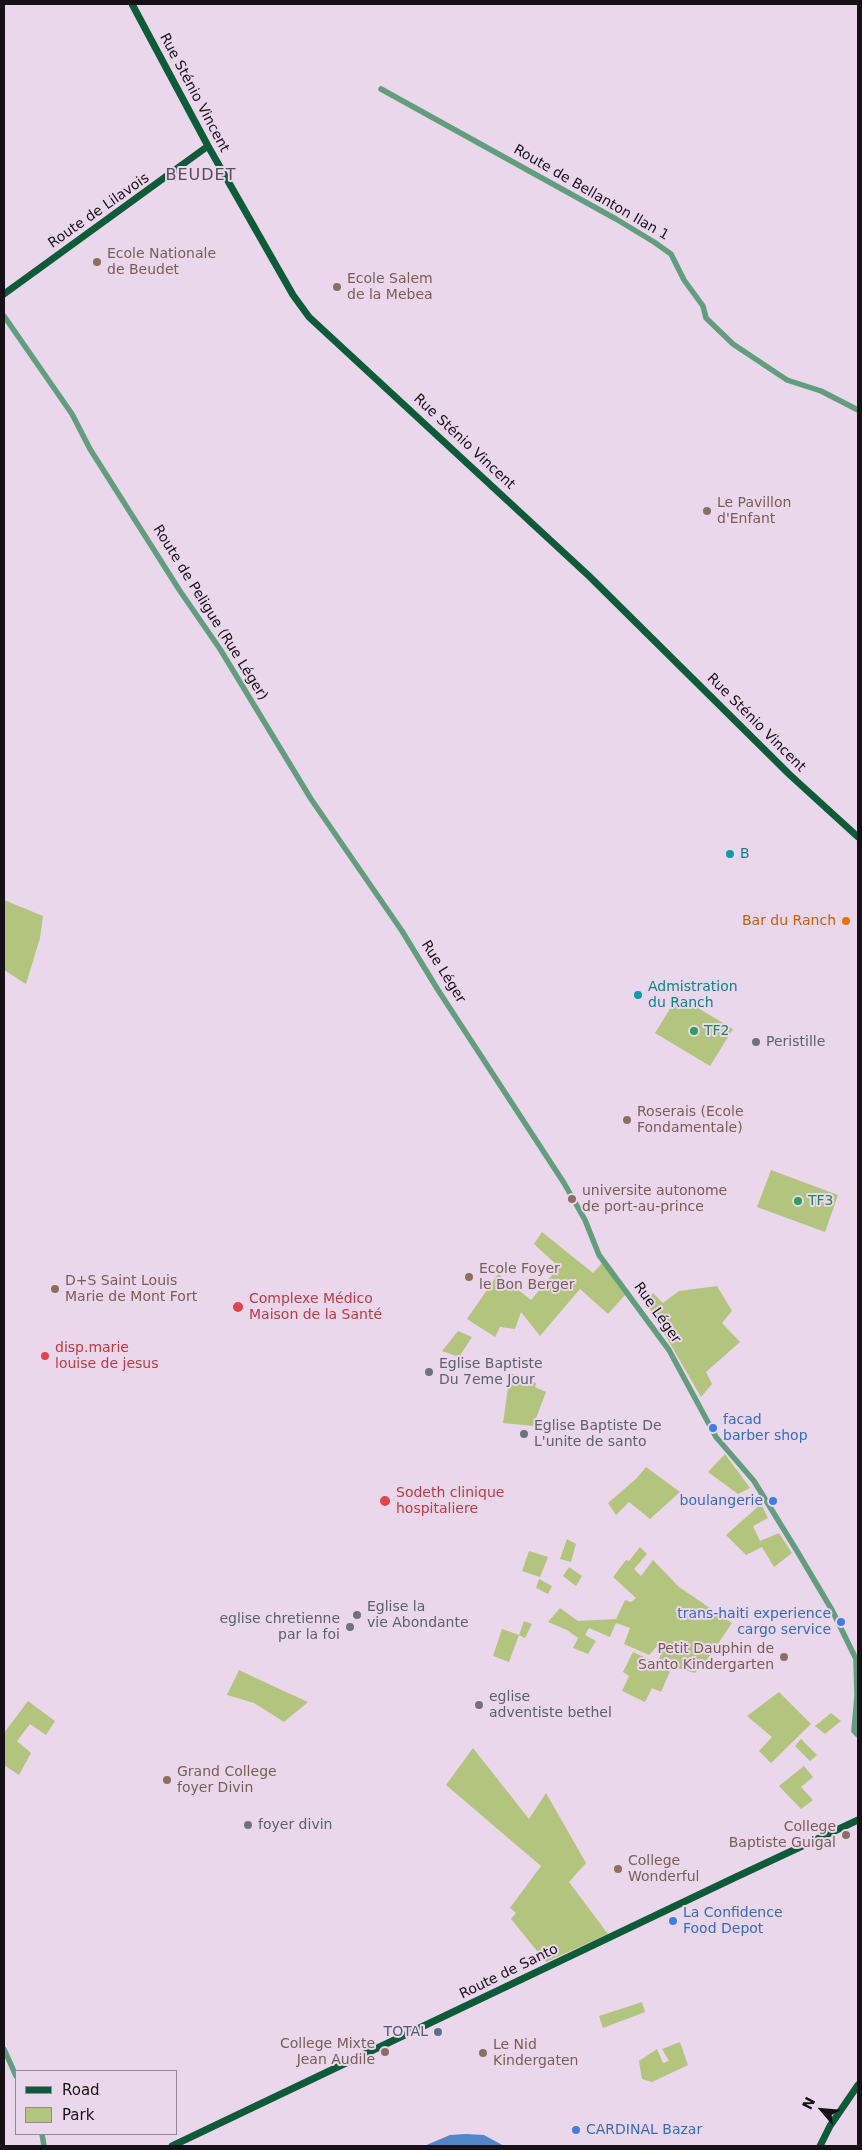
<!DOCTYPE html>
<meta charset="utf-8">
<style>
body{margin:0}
#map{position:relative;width:862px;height:2150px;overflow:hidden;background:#ebd7eb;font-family:"DejaVu Sans",sans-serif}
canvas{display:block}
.frame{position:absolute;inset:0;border:5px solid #171017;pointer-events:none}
.legend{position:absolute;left:15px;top:2070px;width:162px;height:65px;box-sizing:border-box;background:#ebd7eb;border:1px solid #968796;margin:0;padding:6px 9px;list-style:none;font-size:15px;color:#171017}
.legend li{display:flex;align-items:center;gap:10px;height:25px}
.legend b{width:25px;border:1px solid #968796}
.north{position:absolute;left:797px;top:2085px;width:50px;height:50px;-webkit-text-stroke:4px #ebd7eb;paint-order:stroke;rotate:297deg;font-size:14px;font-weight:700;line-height:20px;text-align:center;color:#171017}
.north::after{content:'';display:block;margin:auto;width:18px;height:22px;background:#171017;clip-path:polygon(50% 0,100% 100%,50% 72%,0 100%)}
</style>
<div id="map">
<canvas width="862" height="2150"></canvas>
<div class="frame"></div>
<ul class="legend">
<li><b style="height:6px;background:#0e5b3a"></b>Road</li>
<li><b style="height:14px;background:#b2c47e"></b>Park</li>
</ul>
<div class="north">N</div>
</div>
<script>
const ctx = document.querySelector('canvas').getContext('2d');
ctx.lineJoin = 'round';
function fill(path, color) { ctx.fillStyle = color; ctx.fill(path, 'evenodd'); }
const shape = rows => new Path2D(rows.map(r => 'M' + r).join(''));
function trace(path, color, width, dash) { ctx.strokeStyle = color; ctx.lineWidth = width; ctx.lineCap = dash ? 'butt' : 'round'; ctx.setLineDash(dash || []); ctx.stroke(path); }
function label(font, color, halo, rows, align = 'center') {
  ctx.font = font + ' "DejaVu Sans",sans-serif'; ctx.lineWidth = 4; ctx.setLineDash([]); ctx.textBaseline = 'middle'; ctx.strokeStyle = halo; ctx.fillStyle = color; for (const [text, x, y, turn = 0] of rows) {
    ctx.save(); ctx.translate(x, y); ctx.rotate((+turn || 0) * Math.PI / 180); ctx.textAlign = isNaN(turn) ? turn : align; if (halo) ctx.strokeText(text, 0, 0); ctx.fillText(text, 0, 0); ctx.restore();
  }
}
fill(shape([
 [4,900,43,916,40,938,26,984,4,970],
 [678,996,733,1029,710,1066,655,1033],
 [771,1170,838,1195,825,1232,757,1207],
 [542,1232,593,1273,603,1262,625,1295,608,1314,580,1289,540,1336,521,1312,515,1329,500,1327,495,1337,467,1319,498,1274,531,1300,559,1267,534,1244],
 [717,1286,732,1311,722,1323,740,1342,706,1372,712,1384,701,1397,646,1302,653,1293,663,1303,679,1291],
 [458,1331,472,1337,459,1357,442,1351],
 [510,1373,536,1383,535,1387,546,1392,533,1426,503,1423],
 [725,1454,750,1488,738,1494,708,1472],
 [646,1467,680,1492,650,1519,629,1502,616,1515,608,1503,637,1478],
 [761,1504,768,1518,753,1526,760,1541,779,1533,792,1553,774,1567,762,1547,746,1555,726,1535],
 [567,1539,576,1544,571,1562,560,1559],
 [640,1547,647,1554,634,1569,641,1576,653,1560,679,1587,732,1623,707,1660,695,1673,677,1668,659,1659,665,1644,661,1642,649,1655,624,1644,630,1628,616,1623,610,1637,589,1628,585,1635,596,1641,588,1654,573,1648,578,1638,567,1630,548,1622,560,1608,578,1621,616,1619,625,1600,631,1602,636,1598,613,1577,626,1560,629,1561],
 [529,1551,548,1557,540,1577,522,1571],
 [569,1567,582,1576,576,1586,563,1576],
 [539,1579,552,1586,548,1594,536,1588],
 [524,1621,532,1624,525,1638,519,1635,509,1662,493,1656,502,1629,519,1635],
 [633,1652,671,1669,661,1692,652,1688,645,1702,622,1691,629,1676,623,1672],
 [239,1670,275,1687,308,1702,284,1722,254,1703,227,1695],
 [779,1692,811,1724,771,1763,759,1751,772,1737,747,1716],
 [28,1701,55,1721,46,1735,30,1724,17,1741,31,1753,19,1775,4,1765,4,1733],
 [831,1713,841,1721,825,1734,815,1726],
 [801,1739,817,1755,810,1761,795,1746],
 [473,1748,529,1819,546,1793,586,1863,569,1882,608,1934,546,1962,511,1919,516,1913,510,1908,541,1866,446,1785],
 [804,1766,813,1777,801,1787,813,1800,801,1809,779,1786],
 [642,2002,645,2012,603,2028,599,2016],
 [680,2042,688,2065,652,2082,642,2079,639,2061,657,2049,663,2063,669,2061,662,2049]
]), '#b2c47e');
fill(shape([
 [466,2134,484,2135,504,2146,424,2146,450,2135]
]), '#5386c9');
trace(shape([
 [381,89,616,219,654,242,671,254,684,280,703,306,706,318,733,344,787,380,821,391,858,410],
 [4,316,72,414,90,449,180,591,220,649,311,799,402,931,438,990,564,1183,585,1220,599,1255,669,1350,716,1437,754,1481,797,1551,832,1610,856,1659,857,1696,854,1731,858,1735],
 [4,2049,16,2076],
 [42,2134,44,2146]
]), '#629d7d', 5.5);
trace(shape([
 [132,4,208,146,293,295,309,317,589,576,790,775,858,837],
 [4,294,208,146],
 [172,2146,736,1877,858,1820],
 [820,2146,830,2126,858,2085]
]), '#0e5b3a', 7);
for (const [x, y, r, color] of [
 [97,262,5,"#8d6e63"],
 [337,287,5,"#8d6e63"],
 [707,511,5,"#8d6e63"],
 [730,854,5,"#0f9aa8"],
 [846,921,5,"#e8710a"],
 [638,995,5,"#0f9aa8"],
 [694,1031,5,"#2e9e5b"],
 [756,1042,5,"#6b7280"],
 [627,1120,5,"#8d6e63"],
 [572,1199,5,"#8d6e63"],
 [798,1201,5,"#2e9e5b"],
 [469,1277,5,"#8d6e63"],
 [55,1289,5,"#8d6e63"],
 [238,1307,6,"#e0444e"],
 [45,1356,5,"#e0444e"],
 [429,1372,5,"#6b7280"],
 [713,1428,5,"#3f7fe0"],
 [524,1434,5,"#6b7280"],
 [385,1501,6,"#e0444e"],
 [773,1501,5,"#3f7fe0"],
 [357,1615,5,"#6b7280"],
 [841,1622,5,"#3f7fe0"],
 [350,1627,5,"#6b7280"],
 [784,1657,5,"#8d6e63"],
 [479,1705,5,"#6b7280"],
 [167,1780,5,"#8d6e63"],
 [248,1825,5,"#6b7280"],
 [846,1835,5,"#8d6e63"],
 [618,1869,5,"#8d6e63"],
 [673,1921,5,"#3f7fe0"],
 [438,2032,5,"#5c6f8a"],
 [385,2052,5,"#8d6e63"],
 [483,2053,5,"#8d6e63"],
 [576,2130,5,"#3f7fe0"]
]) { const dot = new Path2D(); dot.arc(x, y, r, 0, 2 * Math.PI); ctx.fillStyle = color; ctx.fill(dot); trace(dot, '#ebd7eb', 2); }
label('14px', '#171017', '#ebd7eb', [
 ["Rue Sténio Vincent",194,93,62],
 ["Route de Bellanton Ilan 1",591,193,30],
 ["Route de Lilavois",99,211,-35],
 ["Rue Sténio Vincent",464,442,43],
 ["Route de Peligue (Rue Léger)",210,613,58],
 ["Rue Sténio Vincent",756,723,45],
 ["Rue Léger",443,972,58],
 ["Rue Léger",657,1313,55],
 ["Route de Santo",509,1972,-26]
]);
label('14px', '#785e54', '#ebd7eb', [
 ["Ecole Nationale",107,254],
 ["de Beudet",107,270],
 ["Ecole Salem",347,279],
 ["de la Mebea",347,295],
 ["Le Pavillon",717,503],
 ["d'Enfant",717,519],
 ["Roserais (Ecole",637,1112],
 ["Fondamentale)",637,1128],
 ["universite autonome",582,1191],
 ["de port-au-prince",582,1207],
 ["Ecole Foyer",479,1269],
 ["le Bon Berger",479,1285],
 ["D+S Saint Louis",65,1281],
 ["Marie de Mont Fort",65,1297],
 ["Petit Dauphin de",774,1649,"right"],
 ["Santo Kindergarten",774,1665,"right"],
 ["Grand College",177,1772],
 ["foyer Divin",177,1788],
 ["College",836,1827,"right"],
 ["Baptiste Guigal",836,1843,"right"],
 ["College",628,1861],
 ["Wonderful",628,1877],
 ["College Mixte",375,2044,"right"],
 ["Jean Audile",375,2060,"right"],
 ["Le Nid",493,2045],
 ["Kindergaten",493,2061]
], 'left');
label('14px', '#0d838f', '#ebd7eb', [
 ["B",740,854],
 ["Admistration",648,987],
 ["du Ranch",648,1003]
], 'left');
label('14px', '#c56008', '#ebd7eb', [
 ["Bar du Ranch",836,921]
], 'right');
label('14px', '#27864d', '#ebd7eb', [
 ["TF2",704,1031],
 ["TF3",808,1201]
], 'left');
label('14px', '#5b616d', '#ebd7eb', [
 ["Peristille",766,1042],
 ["Eglise Baptiste",439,1364],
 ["Du 7eme Jour",439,1380],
 ["Eglise Baptiste De",534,1426],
 ["L'unite de santo",534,1442],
 ["Eglise la",367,1607],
 ["vie Abondante",367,1623],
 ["eglise chretienne",340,1619,"right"],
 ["par la foi",340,1635,"right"],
 ["eglise",489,1697],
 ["adventiste bethel",489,1713],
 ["foyer divin",258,1825]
], 'left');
label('14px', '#be3a42', '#ebd7eb', [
 ["Complexe Médico",249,1299],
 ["Maison de la Santé",249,1315],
 ["disp.marie",55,1348],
 ["louise de jesus",55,1364],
 ["Sodeth clinique",396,1493],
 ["hospitaliere",396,1509]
], 'left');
label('14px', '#366cbe', '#ebd7eb', [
 ["facad",723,1420],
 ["barber shop",723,1436],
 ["boulangerie",763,1501,"right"],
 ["trans-haiti experience",831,1614,"right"],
 ["cargo service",831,1630,"right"],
 ["La Confidence",683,1913],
 ["Food Depot",683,1929],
 ["CARDINAL Bazar",586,2130]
], 'left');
label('14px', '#4e5e75', '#ebd7eb', [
 ["TOTAL",428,2032]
], 'right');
ctx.letterSpacing = '1px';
label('16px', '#5c4b5c', '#ebd7eb', [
 ["BEUDET",201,176]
]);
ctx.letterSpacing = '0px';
</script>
